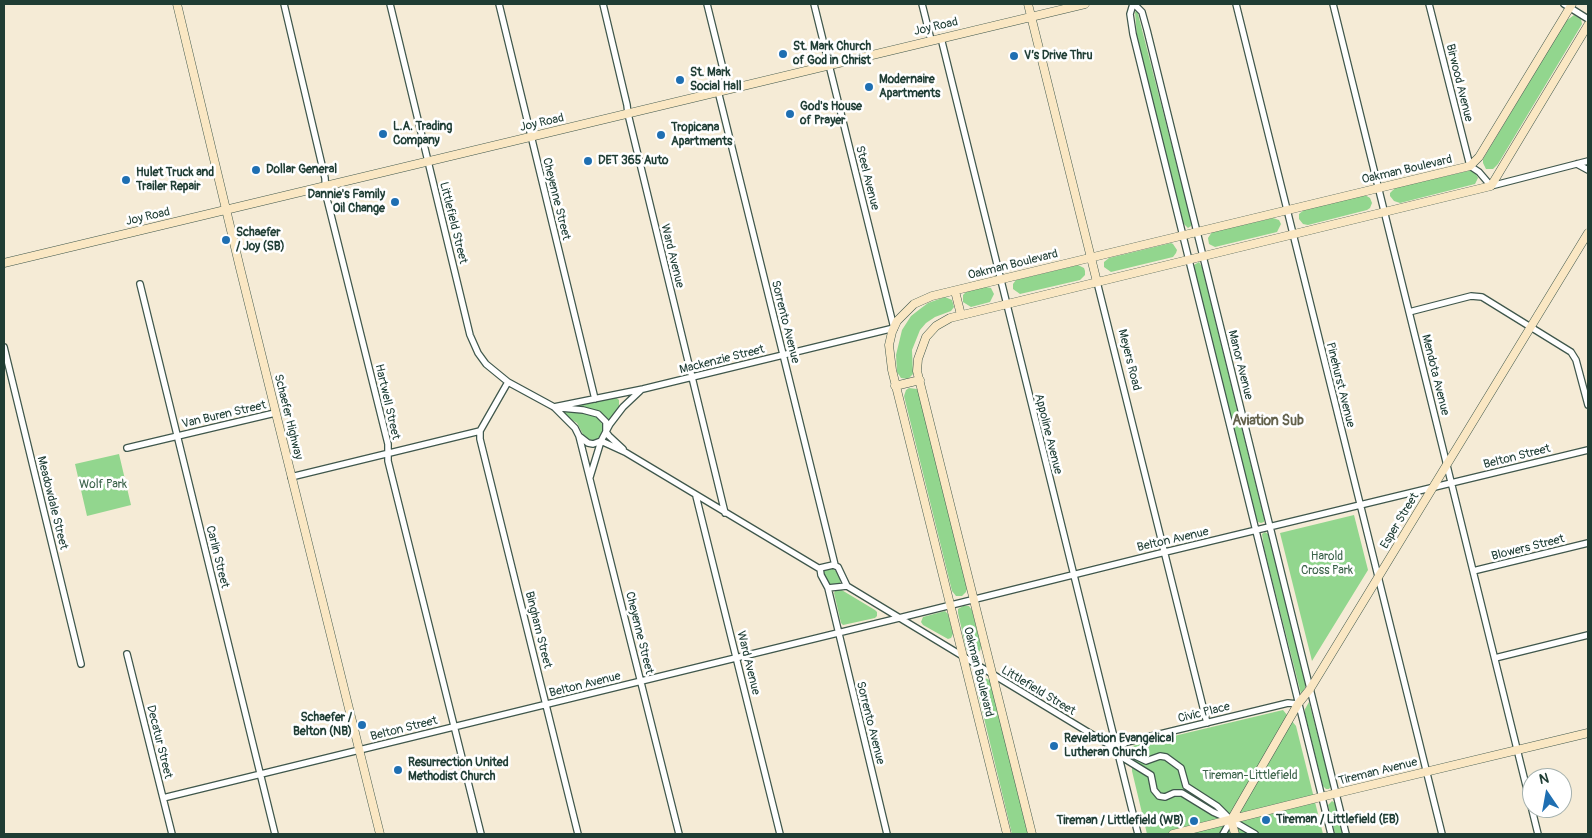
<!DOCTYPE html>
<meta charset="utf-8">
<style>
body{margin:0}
#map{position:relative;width:1592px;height:838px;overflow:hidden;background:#f5ebd6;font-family:Pangolin,sans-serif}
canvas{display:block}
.frame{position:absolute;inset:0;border:5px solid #1f3d34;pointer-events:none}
.north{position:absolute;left:1522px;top:768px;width:50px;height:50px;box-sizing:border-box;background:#fff;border:1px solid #a5b1ae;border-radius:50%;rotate:348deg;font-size:14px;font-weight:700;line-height:20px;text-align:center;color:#1f3d34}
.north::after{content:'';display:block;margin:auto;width:18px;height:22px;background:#1f6fb2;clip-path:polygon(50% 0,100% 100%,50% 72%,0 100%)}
</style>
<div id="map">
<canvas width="1592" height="838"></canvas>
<div class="frame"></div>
<div class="north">N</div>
</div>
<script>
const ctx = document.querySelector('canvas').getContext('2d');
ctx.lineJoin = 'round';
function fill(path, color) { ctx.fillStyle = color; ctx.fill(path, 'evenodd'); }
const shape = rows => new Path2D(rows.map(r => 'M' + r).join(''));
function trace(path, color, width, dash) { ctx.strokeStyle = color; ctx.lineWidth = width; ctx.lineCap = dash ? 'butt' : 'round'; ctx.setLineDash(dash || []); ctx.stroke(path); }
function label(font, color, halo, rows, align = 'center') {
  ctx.font = font + ' Pangolin,sans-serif'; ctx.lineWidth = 5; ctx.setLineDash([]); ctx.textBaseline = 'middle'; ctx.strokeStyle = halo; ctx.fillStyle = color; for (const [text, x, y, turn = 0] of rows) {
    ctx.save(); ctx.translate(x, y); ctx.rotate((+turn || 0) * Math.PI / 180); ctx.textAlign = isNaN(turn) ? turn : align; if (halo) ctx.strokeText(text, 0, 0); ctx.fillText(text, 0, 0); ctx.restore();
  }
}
fill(shape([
 [1137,10,1191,221,1191,226,1188,228,1183,223,1137,37,1135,12],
 [1574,15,1581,19,1582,24,1498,164,1493,169,1486,169,1483,163,1483,159,1566,21],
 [1472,170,1475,172,1478,178,1475,184,1400,203,1394,201,1390,196,1390,193,1395,188],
 [1365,195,1370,198,1372,203,1370,208,1367,210,1308,225,1303,224,1299,219,1299,214,1304,210],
 [1273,218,1279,220,1281,224,1277,232,1215,247,1209,244,1208,238,1212,232],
 [1171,243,1173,244,1177,250,1176,253,1173,257,1111,272,1104,267,1104,262,1109,258],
 [1199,262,1202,267,1264,518,1264,522,1261,523,1258,522,1256,518,1195,273,1194,265],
 [1078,265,1084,268,1085,271,1085,275,1080,280,1020,294,1013,289,1013,284,1016,280],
 [986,287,991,288,994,294,990,302,971,307,963,302,963,295,967,291],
 [945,297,952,300,954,307,951,311,935,317,926,323,920,330,912,350,913,374,908,379,901,378,897,372,896,355,902,330,911,316,920,309,928,303],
 [909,388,917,389,919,393,967,589,966,592,962,596,956,596,952,591,904,396,906,390],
 [614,396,619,400,619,407,608,421,598,412,575,406],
 [566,411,592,415,598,418,604,427,599,439,594,441,585,438,577,423,564,415],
 [119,454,131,505,87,516,75,464],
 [1354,515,1368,570,1312,661,1280,533],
 [1265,532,1268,534,1269,537,1305,681,1305,688,1301,694,1264,548,1262,534],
 [830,567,836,571,841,579,840,583,829,585,822,573,823,570],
 [836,589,840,589,875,610,877,612,877,616,875,618,843,625,841,623,834,593],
 [963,606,969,606,972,610,981,646,980,651,976,653,968,652,966,648,958,613,958,609],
 [945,611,948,614,953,634,951,638,948,639,923,625,921,622,923,617],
 [982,677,990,680,1028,834,1012,834,976,685,977,680],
 [1309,702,1331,786,1329,789,1326,789,1323,786,1305,714,1305,709],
 [1283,710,1296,726,1323,834,1147,834,1132,771,1132,746],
 [1332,801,1335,803,1343,834,1335,834,1328,805]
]), '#92d68e');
const street = shape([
 [284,4,325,178,326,195,388,444,388,461,481,834],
 [390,4,470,335,478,353,486,364,508,382,554,407,575,428,579,436,588,443,593,444,601,441,625,452,820,569],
 [499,4,595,399],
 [603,4,627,105,628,114,725,513],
 [707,4,728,89],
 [922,4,931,40],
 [1133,4,1130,14,1133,34,1331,834],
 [1134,4,1142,12,1147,30,1346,834],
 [1236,4,1442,834],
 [1333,4,1538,834],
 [1429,4,1470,166,1479,172,1491,186,1588,161],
 [1564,4,1588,19],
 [941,38,1138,834],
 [718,91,835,565],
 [1577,164,1588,170],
 [1097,282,1207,723],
 [140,284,275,834],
 [1409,312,1471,296,1482,297,1571,352,1576,360,1588,405],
 [4,347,81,664],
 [554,407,643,389,894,328,814,4],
 [561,408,583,410,598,414,606,422,606,432,609,436,623,449],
 [480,431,480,439,578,834],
 [579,436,679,834],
 [127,448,275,413],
 [291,477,480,431,508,382],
 [590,477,601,441,610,424,623,407,641,390],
 [696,496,780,834],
 [1473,571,1588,543],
 [847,586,838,567,833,565,820,568,821,575,828,588,847,586,1116,749,1127,752,1146,761,1160,756,1166,757,1181,768,1186,786,1217,806,1231,820],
 [828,588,887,834],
 [127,654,172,834],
 [1495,658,1588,635],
 [1116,749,1127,742,1288,703,1298,704],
 [1118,751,1125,759,1151,775,1154,790,1159,796,1165,797,1174,793,1182,793,1213,812,1231,820,1255,834],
 [163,798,899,618,1157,554,1588,450],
 [1223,834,1231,820]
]);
const secondary = shape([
 [177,4,240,268,380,834],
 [1028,4,1097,282],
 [4,263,1085,4],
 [955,291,961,315],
 [895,386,920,380],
 [1231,820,1298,704,1310,689,1588,233],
 [1231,820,1235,834],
 [1007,834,892,370,889,345,892,332,897,321,914,304,932,296,1470,166,1479,157,1572,4],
 [1032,834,917,371,918,359,926,337,936,326,950,318,1491,186,1588,25],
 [1173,834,1321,797,1588,733]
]);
trace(street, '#3f574c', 8);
trace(secondary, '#3f574c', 9);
trace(street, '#fff', 5.5);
trace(secondary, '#fae7c3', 8);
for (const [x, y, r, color] of [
 [783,54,5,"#1f6fb2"],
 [1014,56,5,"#1f6fb2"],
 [680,80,5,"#1f6fb2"],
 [869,87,5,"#1f6fb2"],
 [790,114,5,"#1f6fb2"],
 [383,134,5,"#1f6fb2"],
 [661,135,5,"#1f6fb2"],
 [588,161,5,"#1f6fb2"],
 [256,170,5,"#1f6fb2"],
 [126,180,5,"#1f6fb2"],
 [395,202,5,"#1f6fb2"],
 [226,240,5,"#1f6fb2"],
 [362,725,5,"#1f6fb2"],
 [1054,746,5,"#1f6fb2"],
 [398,770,5,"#1f6fb2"],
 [1266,820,5,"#1f6fb2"],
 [1194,821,5,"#1f6fb2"]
]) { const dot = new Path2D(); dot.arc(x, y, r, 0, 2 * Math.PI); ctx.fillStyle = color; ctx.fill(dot); trace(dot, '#fff', 2); }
label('12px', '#1f3d34', '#fff', [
 ["Joy Road",936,27,-13],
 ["Birwood Avenue",1459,83,76],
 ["Joy Road",542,123,-13],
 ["Oakman Boulevard",1407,170,-13],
 ["Steel Avenue",867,178,76],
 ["Cheyenne Street",556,199,76],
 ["Joy Road",148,217,-13],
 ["Littlefield Street",453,223,76],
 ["Ward Avenue",672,256,76],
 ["Oakman Boulevard",1013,265,-14],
 ["Sorrento Avenue",785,322,76],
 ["Mackenzie Street",722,360,-14],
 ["Meyers Road",1129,360,76],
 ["Manor Avenue",1240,365,76],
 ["Mendota Avenue",1435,375,76],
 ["Pinehurst Avenue",1340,385,76],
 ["Hartwell Street",387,402,77],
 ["Van Buren Street",224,415,-13],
 ["Schaefer Highway",288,417,76],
 ["Appoline Avenue",1048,434,76],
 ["Belton Street",1517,457,-14],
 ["Meadowdale Street",52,503,76],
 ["Esper Street",1400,521,-59],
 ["Belton Avenue",1173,540,-13],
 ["Blowers Street",1528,548,-14],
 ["Carlin Street",217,557,76],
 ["Bingham Street",538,630,76],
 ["Cheyenne Street",639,633,76],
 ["Ward Avenue",748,663,76],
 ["Oakman Boulevard",978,672,76],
 ["Belton Avenue",585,685,-14],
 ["Littlefield Street",1038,691,31],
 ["Civic Place",1204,713,-14],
 ["Sorrento Avenue",870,723,76],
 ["Belton Street",404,729,-14],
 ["Decatur Street",159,742,76],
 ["Tireman Avenue",1378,772,-14]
]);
label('bold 12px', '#1f3d34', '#fff', [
 ["St. Mark Church",793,47],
 ["of God in Christ",793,61],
 ["V’s Drive Thru",1024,56],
 ["St. Mark",690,73],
 ["Social Hall",690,87],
 ["Modernaire",879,80],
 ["Apartments",879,94],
 ["God's House",800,107],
 ["of Prayer",800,121],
 ["L.A. Trading",393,127],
 ["Company",393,141],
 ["Tropicana",671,128],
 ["Apartments",671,142],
 ["DET 365 Auto",598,161],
 ["Dollar General",266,170],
 ["Hulet Truck and",136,173],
 ["Trailer Repair",136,187],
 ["Dannie's Family",385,195,"right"],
 ["Oil Change",385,209,"right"],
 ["Schaefer",236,233],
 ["/ Joy (SB)",236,247],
 ["Schaefer /",352,718,"right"],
 ["Belton (NB)",352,732,"right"],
 ["Revelation Evangelical",1064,739],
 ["Lutheran Church",1064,753],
 ["Resurrection United",408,763],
 ["Methodist Church",408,777],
 ["Tireman / Littlefield (EB)",1276,820],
 ["Tireman / Littlefield (WB)",1184,821,"right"]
], 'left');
label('12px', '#3c634a', '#fff', [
 ["Wolf Park",103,485],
 ["Harold",1327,557],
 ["Cross Park",1327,571],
 ["Tireman-Littlefield",1250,776]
]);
label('bold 14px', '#64624c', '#fff', [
 ["Aviation Sub",1268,421]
]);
</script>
